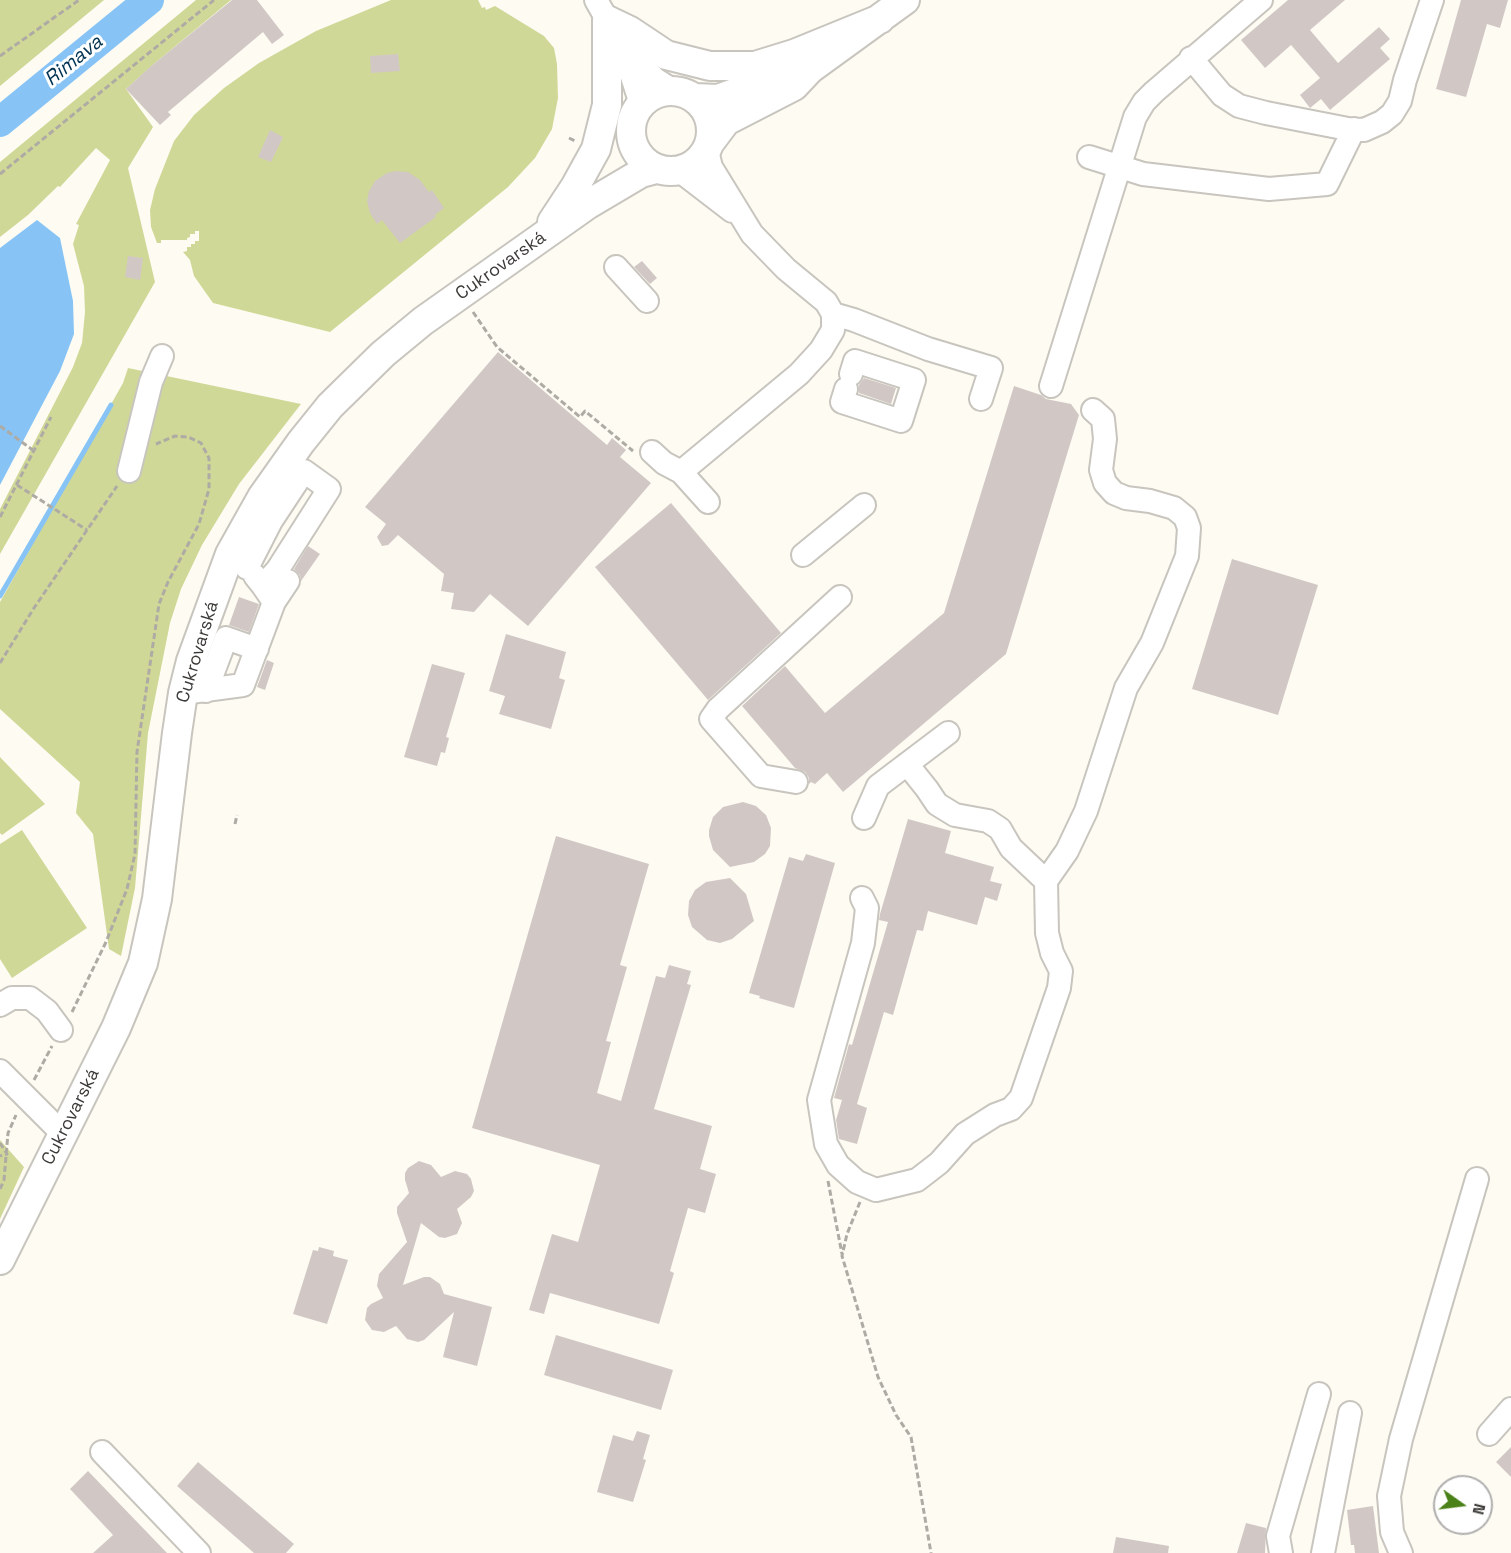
<!DOCTYPE html>
<meta charset="utf-8">
<style>
body{margin:0}
#map{position:relative;width:1511px;height:1553px;overflow:hidden;background:#fefbf3;font-family:"Space Grotesk",sans-serif}
canvas{display:block}
.north{position:absolute;left:1433px;top:1475px;width:60px;height:60px;box-sizing:border-box;background:#fff;border:2px solid #b1b0af;border-radius:50%;rotate:104deg;font-size:16px;font-weight:700;line-height:24px;text-align:center;color:#3b3a37}
.north::after{content:'';display:block;margin:auto;width:21px;height:27px;background:#4a8119;clip-path:polygon(50% 0,100% 100%,50% 72%,0 100%)}
</style>
<div id="map">
<canvas width="1511" height="1553"></canvas>
<div class="north">N</div>
</div>
<script>
const ctx = document.querySelector('canvas').getContext('2d');
ctx.lineJoin = 'round';
function fill(path, color) { ctx.fillStyle = color; ctx.fill(path, 'evenodd'); }
const shape = rows => new Path2D(rows.map(r => 'M' + r).join(''));
function trace(path, color, width, dash) { ctx.strokeStyle = color; ctx.lineWidth = width; ctx.lineCap = dash ? 'butt' : 'round'; ctx.setLineDash(dash || []); ctx.stroke(path); }
function label(font, color, halo, rows, align = 'center') {
  ctx.font = font + ' "Space Grotesk",sans-serif'; ctx.lineWidth = 6; ctx.setLineDash([]); ctx.textBaseline = 'middle'; ctx.strokeStyle = halo; ctx.fillStyle = color; for (const [text, x, y, turn = 0] of rows) {
    ctx.save(); ctx.translate(x, y); ctx.rotate((+turn || 0) * Math.PI / 180); ctx.textAlign = isNaN(turn) ? turn : align; if (halo) ctx.strokeText(text, 0, 0); ctx.fillText(text, 0, 0); ctx.restore();
  }
}
fill(shape([
 [0,0,104,0,0,86],
 [196,0,231,0,155,63,126,89,153,127,128,168,155,282,0,554,0,509,73,367,82,343,85,312,84,286,73,244,79,225,76,224,110,160,96,148,60,187,58,186,28,215,0,237,0,162],
 [391,0,478,0,482,8,485,7,486,10,495,6,544,36,554,48,557,64,558,98,552,129,535,158,508,187,330,332,213,303,194,276,190,260,183,252,187,251,187,247,191,247,191,244,195,244,195,241,199,241,199,231,195,231,195,234,190,234,190,237,187,238,187,240,161,240,161,243,157,243,151,227,150,210,155,189,174,141,194,115,224,88,259,63,316,31],
 [128,368,301,404,239,484,202,545,181,589,170,623,148,733,135,888,121,956,109,949,93,834,76,813,80,782,0,709,0,602,123,383],
 [0,757,45,804,2,835,0,833],
 [22,830,87,928,12,978,0,959,0,844],
 [0,1140,24,1167,0,1219]
]), '#d0d897');
fill(shape([
 [37,220,60,238,73,301,74,334,60,371,0,485,0,248]
]), '#87c4f5');
trace(shape([
 [0,596,111,405]
]), '#87c4f5', 5);
trace(shape([
 [0,122,149,0]
]), '#87c4f5', 30);
fill(shape([
 [232,0,257,0,284,35,272,44,263,32,168,112,171,115,160,125,126,89,150,67],
 [1288,0,1345,0,1310,30,1338,63,1379,27,1390,39,1380,48,1390,59,1330,110,1321,99,1310,108,1300,95,1320,78,1291,45,1265,68,1241,40],
 [1461,0,1508,0,1500,28,1487,24,1466,97,1436,89],
 [398,54,400,71,371,73,370,56],
 [270,130,283,137,271,162,258,157],
 [396,171,408,172,420,180,429,192,432,190,444,208,435,215,436,217,400,243,382,220,377,224,370,213,367,201,369,191,375,181,387,173],
 [128,256,143,258,140,280,125,277],
 [642,261,657,278,650,284,634,267],
 [498,352,607,445,612,438,626,450,620,457,651,483,528,626,490,594,474,612,451,609,454,593,441,591,444,574,398,535,388,545,382,546,377,537,386,524,365,507],
 [864,378,896,388,891,404,859,393,859,385],
 [1014,386,1041,395,1046,399,1071,404,1079,415,1006,654,843,792,827,773,815,784,811,782,809,784,809,778,805,772,795,768,742,706,785,666,825,713,944,613],
 [671,503,781,633,708,700,595,567],
 [308,546,320,554,301,581,300,575,294,569],
 [1232,559,1318,585,1278,715,1192,689],
 [239,597,259,604,249,632,229,625],
 [506,634,566,652,559,678,565,680,551,729,499,714,505,696,489,691],
 [267,660,274,663,265,690,257,687],
 [432,664,465,673,446,737,449,738,445,753,441,752,437,766,404,757],
 [743,802,756,806,766,815,771,828,770,846,765,854,754,862,730,867,713,850,709,836,709,830,713,817,723,807],
 [908,819,951,831,945,853,994,867,990,881,1002,884,997,901,985,897,977,925,928,911,923,931,917,930,893,1015,884,1012,857,1104,867,1108,857,1144,839,1139,836,1120,842,1100,834,1098,849,1044,852,1045,888,922,879,920,880,914],
 [556,836,649,864,620,965,627,967,606,1041,611,1042,597,1093,621,1101,656,976,665,978,669,965,691,971,687,984,691,985,654,1109,712,1126,700,1169,716,1174,705,1213,688,1208,670,1271,674,1273,659,1324,550,1293,544,1314,529,1310,552,1234,578,1242,600,1165,472,1128],
 [806,854,835,863,794,1008,759,998,760,996,749,993,789,857,803,861],
 [730,878,746,894,754,921,732,939,720,943,707,940,692,927,688,915,689,901,695,890,706,882],
 [419,1161,431,1165,441,1177,455,1171,467,1174,471,1179,474,1191,471,1197,457,1209,462,1223,457,1234,445,1238,439,1237,421,1223,403,1285,424,1277,430,1277,440,1284,444,1294,492,1307,477,1366,443,1357,454,1312,424,1340,418,1342,407,1339,396,1326,384,1332,372,1330,365,1320,367,1308,371,1304,383,1298,377,1286,379,1274,407,1242,397,1213,397,1207,409,1193,405,1180,405,1173,408,1168],
 [319,1247,334,1251,333,1256,348,1260,327,1324,293,1314,313,1250,318,1251],
 [556,1335,673,1370,661,1410,544,1375],
 [637,1431,650,1435,643,1459,646,1460,633,1502,597,1492,613,1435,633,1441],
 [1511,1447,1511,1477,1496,1462],
 [198,1462,294,1544,286,1553,254,1553,177,1486],
 [88,1471,167,1553,93,1553,113,1535,70,1489],
 [1373,1506,1379,1553,1355,1553,1354,1545,1351,1545,1347,1510],
 [1246,1523,1266,1528,1265,1553,1237,1553],
 [1116,1537,1169,1546,1168,1553,1113,1553]
]), '#d1c8c5');
const minor = shape([
 [596,0,622,46,641,104],
 [627,51,655,79,674,91],
 [1191,58,1222,95,1239,106,1266,113,1348,129,1364,130,1382,122,1392,114,1400,101,1405,80,1432,0],
 [1089,157,1143,174,1269,189,1327,184,1354,129],
 [680,171,732,211],
 [616,267,647,301],
 [833,314,854,320,928,349,991,368,981,399],
 [1051,386,1135,117,1144,102,1154,92,1261,0],
 [846,389,842,402,901,421,914,380,855,361,851,374],
 [652,452,664,463,681,472,708,502],
 [129,471,151,382,162,356],
 [681,472,799,374,821,350,833,330,833,314,826,302,786,269,752,234,711,167,707,151],
 [803,555,864,505],
 [247,568,271,521,304,471,329,489,278,569,263,586],
 [274,602,288,581],
 [206,691,226,638,257,649],
 [183,693,243,685,274,602,263,586,255,576],
 [907,764,927,789,937,804,955,815,988,821,1000,829,1011,848,1046,881],
 [796,782,761,776,711,719,718,709,840,597],
 [864,818,878,786,948,733],
 [862,898,867,908,863,943,819,1100,826,1144,838,1165,857,1182,876,1190,917,1180,939,1163,965,1134,995,1115,1011,1109,1021,1098,1059,988,1061,971,1052,953,1047,933,1046,881,1067,851,1086,811,1126,688,1152,643,1187,556,1189,528,1185,517,1174,508,1150,501,1126,498,1114,493,1105,483,1101,470,1105,439,1103,419,1093,410],
 [0,1005,12,998,30,998,47,1011,61,1030],
 [0,1071,62,1133],
 [1489,1434,1511,1409],
 [102,1452,199,1553],
 [1281,1553,1278,1536,1319,1394],
 [1323,1553,1350,1413],
 [1401,1553,1392,1532,1389,1496,1401,1439,1477,1179]
]);
const major = shape([
 '631 131a40 40 0 1 1 80 0a40 40 0 1 1-80 0Z',
 [695,98,718,99,779,77],
 [711,141,726,121,794,86,810,69,905,0],
 [552,222,575,187,596,149,607,105,607,20,630,31,666,55,710,66,755,66,794,54,880,19],
 [0,1260,116,1028,143,963,157,899,177,733,183,693,191,661,230,554,262,497,301,442,330,406,383,354,423,321,587,205,641,173,656,169]
]);
trace(minor, '#c8c5be', 26);
trace(major, '#c8c5be', 32);
trace(shape([
 [0,56,79,0],
 [569,138,577,142],
 [0,174,214,0],
 [473,312,497,347,580,417,585,411,633,451],
 [0,426,34,451],
 [17,485,87,530],
 [0,517,51,417],
 [0,663,34,608,117,486],
 [235,824,237,815],
 [72,1012,106,942,127,889,135,854,137,752,159,604,168,582,199,524,209,489,209,458,201,443,188,437,175,436,156,444],
 [34,1080,52,1046],
 [0,1143,7,1154,0,1156],
 [828,1181,842,1254],
 [0,1189,4,1180,8,1133,16,1115],
 [860,1202,847,1234,842,1256,878,1377,896,1415,911,1437,931,1553]
]), '#aeaba5', 3, [6, 3]);
trace(minor, '#fff', 22);
trace(major, '#fff', 28);
label('18px', '#3b3a37', '#fff', [
 ["Cukrovarská",501,266,-35],
 ["Cukrovarská",198,652,-73],
 ["Cukrovarská",71,1117,-63]
]);
label('italic 20px', '#003251', '#fff', [
 ["Rimava",74,61,-39]
]);
</script>
